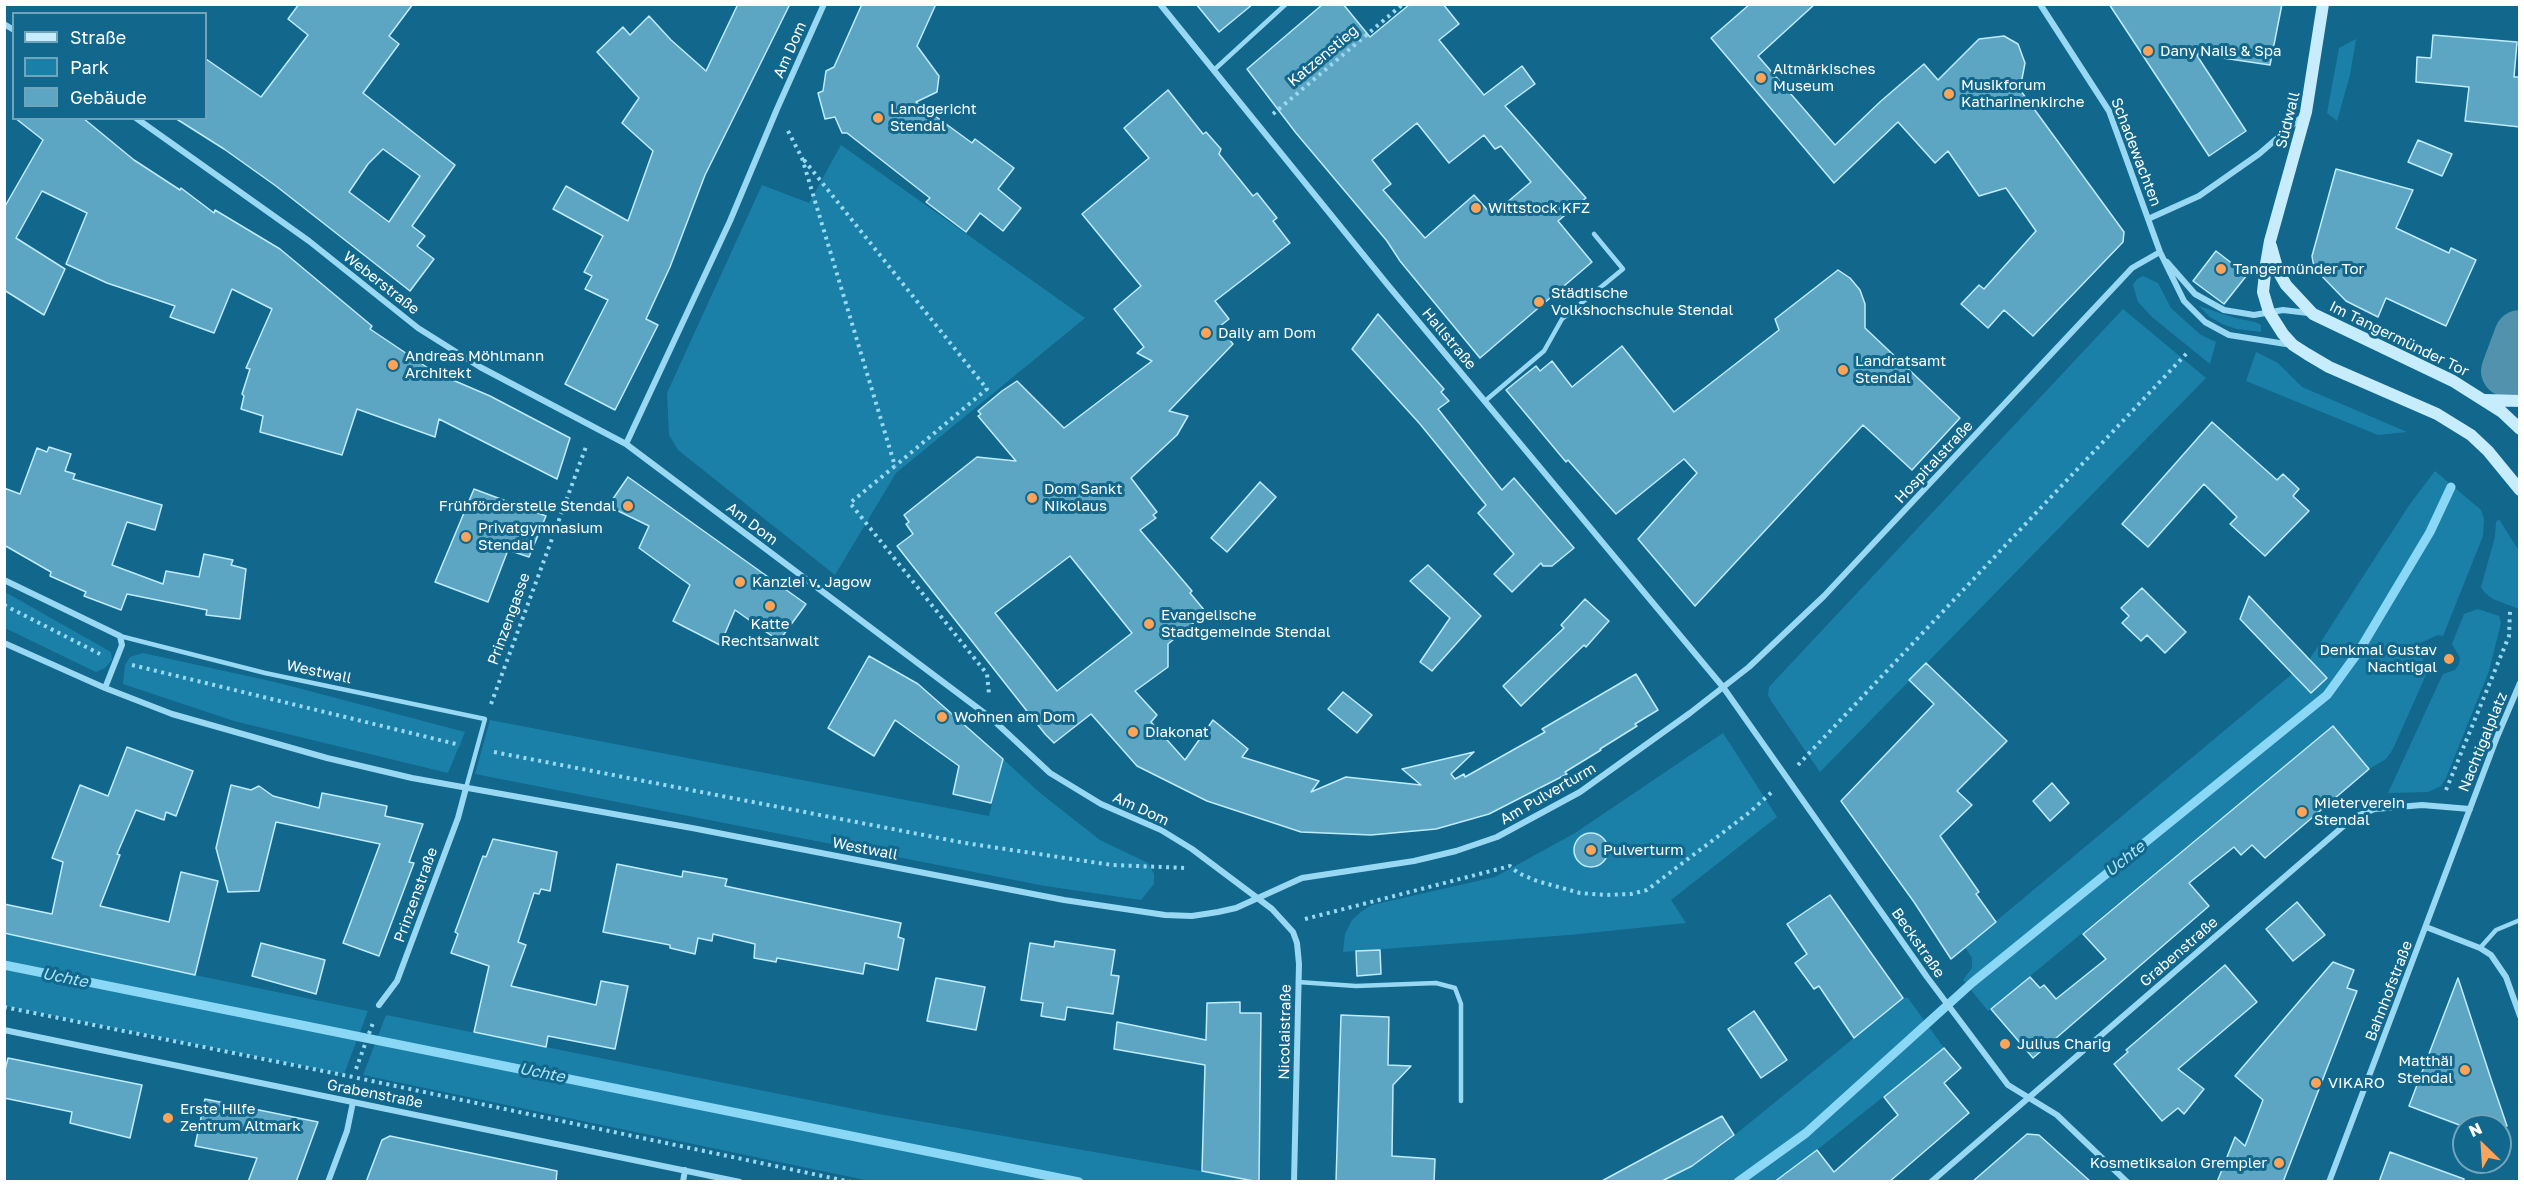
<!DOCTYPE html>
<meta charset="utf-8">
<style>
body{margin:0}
#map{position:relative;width:2524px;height:1186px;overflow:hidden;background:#11678c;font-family:"Golos Text",sans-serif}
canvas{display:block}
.frame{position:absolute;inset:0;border:6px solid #fff;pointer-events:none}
.legend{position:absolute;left:12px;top:12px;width:195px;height:108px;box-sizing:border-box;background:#11678c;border:2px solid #70a4ba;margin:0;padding:8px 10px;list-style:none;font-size:18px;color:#fff}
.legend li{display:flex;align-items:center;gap:12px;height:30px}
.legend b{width:30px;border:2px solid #70a4ba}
.north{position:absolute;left:2452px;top:1114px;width:60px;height:60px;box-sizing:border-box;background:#11678c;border:2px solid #70a4ba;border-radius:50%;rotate:335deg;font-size:16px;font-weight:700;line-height:24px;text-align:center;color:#fff}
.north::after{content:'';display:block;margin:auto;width:21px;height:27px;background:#ffa359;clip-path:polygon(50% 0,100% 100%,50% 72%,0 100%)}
</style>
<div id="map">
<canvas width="2524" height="1186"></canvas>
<div class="frame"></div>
<ul class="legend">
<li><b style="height:8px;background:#c7ecfc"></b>Straße</li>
<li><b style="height:16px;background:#1b80a8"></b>Park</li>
<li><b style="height:16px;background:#5da6c3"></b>Gebäude</li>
</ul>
<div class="north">N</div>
</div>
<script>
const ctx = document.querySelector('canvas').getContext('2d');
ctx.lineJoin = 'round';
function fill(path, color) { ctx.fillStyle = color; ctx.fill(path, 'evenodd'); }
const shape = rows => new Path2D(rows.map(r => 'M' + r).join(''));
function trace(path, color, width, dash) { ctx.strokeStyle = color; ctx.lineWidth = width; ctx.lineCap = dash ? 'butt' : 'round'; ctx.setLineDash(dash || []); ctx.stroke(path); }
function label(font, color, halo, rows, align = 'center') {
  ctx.font = font + ' "Golos Text",sans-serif'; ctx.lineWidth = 6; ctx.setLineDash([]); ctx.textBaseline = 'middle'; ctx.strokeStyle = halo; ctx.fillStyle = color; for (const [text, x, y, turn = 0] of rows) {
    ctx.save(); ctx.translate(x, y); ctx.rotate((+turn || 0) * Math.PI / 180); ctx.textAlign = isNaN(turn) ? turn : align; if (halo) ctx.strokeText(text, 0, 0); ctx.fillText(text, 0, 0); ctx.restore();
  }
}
fill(shape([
 [2356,39,2350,75,2337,121,2327,113,2339,48],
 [841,145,1085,318,896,473,835,575,678,450,669,435,667,393,762,185,809,203],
 [2143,276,2158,283,2171,308,2184,320,2201,335,2216,342,2210,364,2152,317,2138,302,2133,285,2137,279],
 [2199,306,2235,318,2255,322,2261,325,2261,332,2237,329,2222,324,2210,317],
 [2123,309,2206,378,1820,772,1771,701,1768,695,1769,687],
 [2256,352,2278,363,2302,387,2407,432,2378,435,2246,381],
 [2435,471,2481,510,2484,519,2483,536,2443,636,2438,635,2418,644,2425,666,2429,668,2393,749,2386,759,2369,769,2332,726,1988,1011,1963,980,1972,968,1972,958,1965,947,2309,660,2410,504],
 [2499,519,2519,551,2519,609,2493,599,2485,593,2481,587,2495,537,2496,522],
 [5,592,111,652,112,660,105,668,96,672,5,628],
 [2478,609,2499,616,2501,623,2489,671,2446,778,2441,786,2428,792,2388,793,2443,674,2455,670,2459,664,2460,658,2452,644,2464,614],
 [143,653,279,683,465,732,448,773,234,721,123,684,125,665,130,657],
 [490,720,989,816,1003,759,1039,792,1100,840,1148,863,1154,874,1154,884,1141,900,1045,886,475,774],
 [1723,733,1777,817,1671,900,1686,923,1569,935,1343,952,1345,934,1352,920,1362,911,1372,905,1495,877,1575,833],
 [5,934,195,975,368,1011,344,1074,5,1006],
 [1903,998,1908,998,1944,1048,1817,1150,1774,1181,1660,1182,1692,1166,1725,1143],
 [386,1015,879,1114,1258,1181,870,1181,363,1075]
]), '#1b80a8');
trace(shape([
 [4,965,1079,1182],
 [1738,1182,1806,1133,1973,982,2327,695,2359,651,2430,532,2451,487]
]), '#8ad8f5', 9);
trace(shape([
 [2507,371,2520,336]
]), '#5392ac', 52);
const building = shape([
 [299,4,413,4,389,36,399,44,363,93,455,165,412,226,425,236,417,246,434,259,410,291,276,186,224,149,175,118,206,118,206,59,261,97,308,35,288,19,299,4],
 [383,149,420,176,389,222,349,192,368,164,383,149],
 [738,4,790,4,705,175,670,267,646,319,658,325,615,410,565,384,608,300,585,289,592,276,584,272,603,236,553,209,566,186,628,221,653,151,622,123,639,98,597,52,623,27,630,35,649,16,671,40,706,71,738,4],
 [862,4,936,4,917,46,939,76,937,92,916,102,972,143,975,139,1014,168,998,189,1021,208,1003,231,980,213,966,232,926,202,930,198,847,133,842,133,835,117,825,119,818,93,823,91,826,71,834,67,862,4],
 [1196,4,1253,4,1219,32,1196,4],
 [1323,4,1343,4,1370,37,1410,4,1443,4,1459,24,1439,40,1484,95,1522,66,1535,84,1505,106,1586,198,1558,221,1592,262,1480,358,1400,261,1387,241,1296,133,1247,69,1323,4],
 [1417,123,1449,163,1484,135,1495,149,1501,146,1531,182,1492,215,1474,195,1425,238,1383,190,1391,184,1372,160,1417,123],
 [1750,4,1815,4,1758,56,1835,145,1881,101,1924,64,1938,80,1979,39,2004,36,2018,44,2025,63,2021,84,2018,87,2124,232,2123,242,2033,336,2004,310,1988,328,1961,304,1979,285,1984,289,2036,231,2006,188,1979,196,1948,151,1935,163,1898,122,1834,183,1711,38,1750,4],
 [2109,4,2282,4,2270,65,2196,54,2246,131,2209,156,2109,4],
 [2433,35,2517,42,2514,77,2520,77,2520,127,2465,121,2469,87,2416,82,2417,57,2431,58,2433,35],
 [1168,90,1203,134,1206,132,1221,149,1219,154,1253,196,1257,193,1277,218,1273,221,1290,243,1215,301,1229,319,1219,327,1233,344,1169,411,1188,416,1177,435,1131,478,1157,512,1153,515,1156,518,1140,530,1192,591,1190,593,1205,611,1203,615,1168,644,1168,667,1135,691,1157,715,1151,722,1185,760,1213,720,1248,749,1242,757,1319,781,1311,792,1346,777,1421,785,1402,769,1474,752,1451,774,1455,779,1464,774,1465,777,1545,732,1542,729,1636,674,1658,710,1635,724,1637,726,1600,749,1601,750,1565,772,1567,774,1489,814,1436,829,1371,835,1301,832,1207,801,1137,766,1091,714,1054,743,1045,734,897,546,913,534,906,524,909,522,904,515,977,457,1016,461,978,416,981,414,978,411,1002,391,1017,381,1064,428,1152,361,1137,353,1144,347,1114,309,1141,286,1082,214,1149,158,1124,128,1168,90],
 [1070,556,1132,633,1057,691,995,613,1070,556],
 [15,118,83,118,134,160,180,190,181,188,214,213,215,210,280,249,372,326,370,329,434,372,490,396,570,438,557,479,439,419,435,437,357,409,342,455,260,432,263,416,241,409,244,396,242,394,250,369,246,368,272,309,232,289,214,333,170,317,175,306,107,283,66,264,87,213,42,191,16,238,65,269,44,315,4,290,4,208,43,140,15,118],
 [2418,140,2452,154,2442,176,2408,162,2418,140],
 [2336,169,2413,190,2396,228,2449,253,2451,248,2476,260,2446,326,2386,298,2378,317,2346,301,2314,268,2312,256,2336,169],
 [2216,251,2247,275,2224,304,2193,281,2216,251],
 [1838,270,1850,278,1860,290,1865,304,1865,328,1960,418,1912,470,1863,425,1695,606,1638,539,1697,473,1684,459,1616,514,1568,460,1566,462,1506,390,1536,366,1540,371,1552,361,1572,387,1622,346,1674,412,1779,330,1775,319,1838,270],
 [1378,314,1444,389,1441,392,1449,401,1438,409,1502,490,1514,478,1574,548,1552,566,1543,566,1541,563,1512,592,1494,574,1514,554,1478,513,1486,505,1420,424,1352,349,1378,314],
 [2212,422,2277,480,2283,474,2299,489,2293,496,2309,511,2265,556,2230,524,2237,517,2204,484,2148,547,2122,524,2212,422],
 [49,447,71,454,65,471,75,474,73,479,162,505,155,530,127,522,112,565,163,584,166,571,199,577,204,554,233,560,231,565,246,569,240,619,206,615,207,610,127,594,121,610,84,596,86,592,50,576,51,572,4,545,4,488,20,494,37,448,47,452,49,447],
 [628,477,806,604,779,641,735,610,720,645,673,621,690,585,639,548,649,526,608,506,628,477],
 [1260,482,1276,497,1227,552,1211,538,1260,482],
 [474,489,546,516,529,557,508,550,488,602,435,582,474,489],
 [1428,565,1481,616,1432,671,1420,662,1450,618,1410,581,1428,565],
 [2142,588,2186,632,2165,653,2147,635,2141,641,2122,623,2129,616,2121,608,2142,588],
 [2249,596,2327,678,2311,693,2240,619,2249,596],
 [1585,599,1609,621,1586,647,1584,645,1521,706,1503,686,1564,628,1561,625,1585,599],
 [869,656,918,684,1003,759,991,803,953,794,959,766,895,720,874,756,828,728,869,656],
 [1926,663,2007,741,1957,791,1972,805,1940,836,1979,892,1976,894,1996,922,1951,959,1914,902,1841,801,1934,704,1909,680,1926,663],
 [1343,692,1372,715,1357,733,1328,709,1343,692],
 [2333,726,2369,769,2265,858,2252,845,2241,855,2234,847,2189,883,2209,906,2033,1058,1991,1009,2030,977,2040,988,2044,985,2056,999,2106,959,2083,934,2333,726],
 [127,747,193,771,176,816,166,812,164,820,136,810,117,854,120,855,100,906,169,922,181,872,218,881,195,975,4,933,4,904,52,914,63,862,52,858,80,785,108,796,127,747],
 [2052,783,2069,803,2050,821,2033,801,2052,783],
 [231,785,251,790,259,786,273,796,319,808,322,793,387,806,385,816,423,824,409,862,414,863,379,956,343,943,380,844,276,822,259,891,228,892,216,848,231,785],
 '1574 850a17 17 0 1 1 34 0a17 17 0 1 1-34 0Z',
 [493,839,557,852,550,891,541,889,539,894,534,893,518,942,526,945,511,986,596,1005,601,981,628,986,615,1049,548,1036,546,1047,474,1032,489,966,451,953,458,934,455,932,483,856,486,857,493,839],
 [617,864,682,877,683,871,727,879,725,886,901,923,898,937,904,939,898,970,865,963,863,974,777,958,776,962,754,958,755,944,713,934,712,941,698,938,695,954,670,948,670,945,603,932,617,864],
 [1830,895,1903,998,1854,1038,1819,986,1814,989,1795,963,1807,954,1787,924,1830,895],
 [2297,902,2325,935,2293,961,2266,929,2297,902],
 [1055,941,1115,950,1111,975,1119,976,1113,1014,1067,1007,1065,1020,1041,1016,1043,1003,1021,1000,1030,943,1054,947,1055,941],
 [261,943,325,960,316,994,252,976,261,943],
 [1380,950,1381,974,1357,976,1356,951,1380,950],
 [2333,962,2354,970,2347,988,2357,991,2283,1182,2217,1182,2235,1137,2245,1146,2263,1100,2235,1076,2333,962],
 [2225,965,2257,1002,2178,1069,2204,1089,2184,1114,2178,1108,2162,1121,2114,1064,2128,1052,2126,1050,2225,965],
 [936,978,985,987,976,1030,927,1021,936,978],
 [2458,978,2491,1079,2507,1126,2462,1126,2409,1106,2458,978],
 [1240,1002,1240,1013,1261,1013,1259,1182,1202,1171,1205,1065,1114,1049,1117,1022,1206,1040,1207,1003,1240,1002],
 [1754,1011,1787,1060,1761,1078,1728,1029,1754,1011],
 [1341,1015,1389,1017,1388,1065,1411,1066,1393,1085,1392,1156,1435,1159,1434,1182,1336,1182,1341,1015],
 [1944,1048,1961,1068,1944,1083,1969,1113,1889,1182,1774,1182,1817,1150,1834,1172,1898,1115,1884,1097,1944,1048],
 [8,1058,142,1085,130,1138,70,1123,72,1112,4,1098,4,1074,8,1058],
 [205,1099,318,1122,296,1182,248,1182,257,1158,195,1146,205,1099],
 [1722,1116,1734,1135,1692,1166,1660,1182,1600,1182,1722,1116],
 [2027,1134,2039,1135,2091,1182,1972,1182,2027,1134],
 [390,1136,557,1171,556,1182,366,1182,382,1140,390,1136],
 [2390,1152,2464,1179,2463,1182,2379,1182,2390,1152]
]);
fill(building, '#5da6c3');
trace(building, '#bfebfd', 1.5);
trace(shape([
 [1273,114,1403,4],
 [788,131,802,158,895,466,850,503,987,674,989,694],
 [804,160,987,389,895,466],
 [4,605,100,654],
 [132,665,460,745],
 [491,704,587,444],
 [494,752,965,843,1112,865,1187,868],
 [1798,765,2187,353],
 [2446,790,2509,636,2510,611],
 [1305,919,1510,866,1518,873,1537,881,1580,893,1605,895,1631,894,1647,890,1750,812,1774,790],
 [4,1007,353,1077,851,1182],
 [356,1069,374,1020]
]), '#98d8f2', 4, [3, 4.5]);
trace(shape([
 [1214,70,1286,4],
 [1485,401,1544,351,1562,319,1623,269,1594,234],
 [120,636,265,673,485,719,466,788],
 [2480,948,2496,930,2520,920],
 [1298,982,1356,986,1436,983,1455,988,1461,1004,1461,1101]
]), '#98d8f2', 4.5);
trace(shape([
 [1160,4,1387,284,1723,687,1927,977,2008,1085,2057,1115,2127,1182],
 [2040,4,2109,111,2160,252,2184,301,2205,322,2229,335,2292,345],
 [4,24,14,30],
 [136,118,309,241,418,328,480,367,626,444,991,718,1050,773,1101,804,1161,830,1192,849,1272,909,1293,932,1297,943,1299,964,1294,1182],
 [2148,219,2199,196,2259,154,2304,115],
 [2167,262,2195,294,2224,310,2254,315,2283,310,2308,313],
 [626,444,730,221,777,109,824,4],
 [4,580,120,636,122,645,105,688],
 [4,643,105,688,172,714,327,758,412,778,692,828,1064,900,1165,915,1192,916,1218,912,1236,908,1302,878,1414,861,1456,851,1497,837,1580,792,1690,713,1749,667,1824,596,2132,268,2160,252],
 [2426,927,2480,948,2491,955,2506,977,2520,1016],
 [379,1005,397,981,458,818,466,788],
 [4,1030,740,1182],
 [328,1182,347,1131,353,1102],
 [683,1182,685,1170],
 [1931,1182,2354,817,2375,809,2422,805,2470,809],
 [2329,1182,2497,737,2520,683]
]), '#98d8f2', 6);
trace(shape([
 [2323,4,2306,112,2270,241,2266,264,2263,292,2269,312,2283,334,2293,345,2307,354,2329,367,2437,414,2471,435,2488,451,2520,490],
 [2271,246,2278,271,2286,285,2313,314,2453,381,2502,412,2520,429],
 [2485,400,2520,401]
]), '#c7ecfc', 12);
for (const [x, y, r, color] of [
 [2148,51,6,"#ffa359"],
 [1761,78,6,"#ffa359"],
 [1949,94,6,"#ffa359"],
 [878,118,6,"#ffa359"],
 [1476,208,6,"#ffa359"],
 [2221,269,6,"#ffa359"],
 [1539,302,6,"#ffa359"],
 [1206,333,6,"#ffa359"],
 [393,365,6,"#ffa359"],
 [1843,370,6,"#ffa359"],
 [1032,498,6,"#ffa359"],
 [628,506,6,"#ffa359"],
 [466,537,6,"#ffa359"],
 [740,582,6,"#ffa359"],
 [770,606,6,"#ffa359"],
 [1149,624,6,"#ffa359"],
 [2449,659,6,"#ffa359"],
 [942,717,6,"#ffa359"],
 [1133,732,6,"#ffa359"],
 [2302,812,6,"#ffa359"],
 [1591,850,6,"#ffa359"],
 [2005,1044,6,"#ffa359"],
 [2465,1070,6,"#ffa359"],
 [2316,1083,6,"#ffa359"],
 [168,1118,6,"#ffa359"],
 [2279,1163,6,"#ffa359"]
]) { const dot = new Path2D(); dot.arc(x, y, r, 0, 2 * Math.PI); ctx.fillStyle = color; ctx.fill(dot); trace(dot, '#11678c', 2); }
label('15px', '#fff', '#11678c', [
 ["Am Dom",790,50,-66],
 ["Katzenstieg",1323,56,-40],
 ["Südwall",2288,120,-76],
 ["Schadewachten",2136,152,69],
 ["Weberstraße",381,283,38],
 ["Hallstraße",1449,339,50],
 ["Im Tangermünder Tor",2399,339,26],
 ["Hospitalstraße",1934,462,-47],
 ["Am Dom",752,524,37],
 ["Prinzengasse",509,619,-70],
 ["Westwall",319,672,12],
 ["Nachtigalplatz",2483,742,-68],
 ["Am Pulverturm",1548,794,-30],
 ["Am Dom",1141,809,25],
 ["Westwall",865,849,11],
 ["Prinzenstraße",416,895,-70],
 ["Beckstraße",1918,943,55],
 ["Grabenstraße",2179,952,-41],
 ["Bahnhofstraße",2389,991,-69],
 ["Nicolaistraße",1285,1032,-89],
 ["Grabenstraße",375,1094,11]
]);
label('15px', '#fff', '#11678c', [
 ["Dany Nails & Spa",2160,51],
 ["Altmärkisches",1773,69],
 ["Museum",1773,86],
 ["Musikforum",1961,85],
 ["Katharinenkirche",1961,102],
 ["Landgericht",890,109],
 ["Stendal",890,126],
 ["Wittstock KFZ",1488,208],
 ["Tangermünder Tor",2233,269],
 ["Städtische",1551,293],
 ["Volkshochschule Stendal",1551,310],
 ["Daily am Dom",1218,333],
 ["Andreas Möhlmann",405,356],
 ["Architekt",405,373],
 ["Landratsamt",1855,361],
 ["Stendal",1855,378],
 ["Dom Sankt",1044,489],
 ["Nikolaus",1044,506],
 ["Frühförderstelle Stendal",616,506,"right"],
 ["Privatgymnasium",478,528],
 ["Stendal",478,545],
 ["Kanzlei v. Jagow",752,582],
 ["Evangelische",1161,615],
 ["Stadtgemeinde Stendal",1161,632],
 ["Katte",770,624,"center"],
 ["Rechtsanwalt",770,641,"center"],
 ["Denkmal Gustav",2437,650,"right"],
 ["Nachtigal",2437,667,"right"],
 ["Wohnen am Dom",954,717],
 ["Diakonat",1145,732],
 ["Mieterverein",2314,803],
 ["Stendal",2314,820],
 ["Pulverturm",1603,850],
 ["Julius Charig",2017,1044],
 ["Matthäi",2453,1061,"right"],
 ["Stendal",2453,1078,"right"],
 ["VIKARO",2328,1083],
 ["Erste Hilfe",180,1109],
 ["Zentrum Altmark",180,1126],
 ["Kosmetiksalon Grempler",2267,1163,"right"]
], 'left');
label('italic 16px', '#ade4fa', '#11678c', [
 ["Uchte",2125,859,-39],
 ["Uchte",65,978,11],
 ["Uchte",542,1073,11]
]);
</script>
